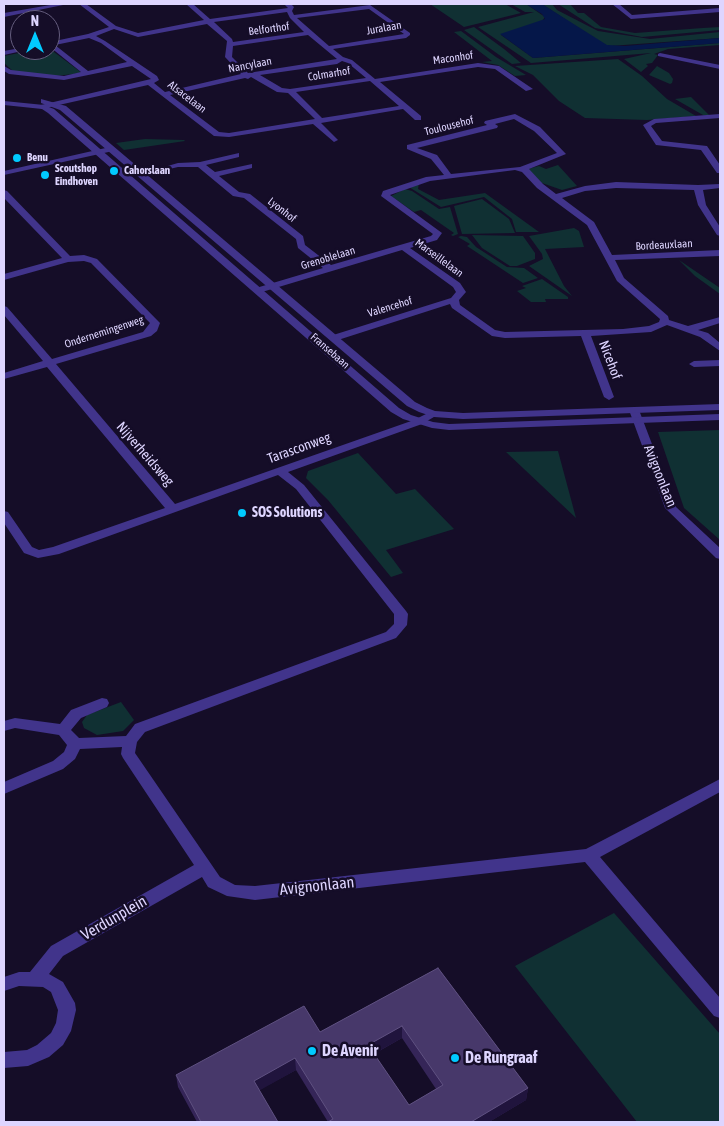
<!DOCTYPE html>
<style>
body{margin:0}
#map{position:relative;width:724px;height:1126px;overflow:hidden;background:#150d28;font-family:"Asap Condensed",sans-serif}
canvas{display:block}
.frame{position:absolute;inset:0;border:5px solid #ded5ff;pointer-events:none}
.north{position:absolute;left:10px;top:10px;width:50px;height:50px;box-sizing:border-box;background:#150d28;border:1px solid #655d7e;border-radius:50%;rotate:0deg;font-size:14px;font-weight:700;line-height:20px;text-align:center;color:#ded5ff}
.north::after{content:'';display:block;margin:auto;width:18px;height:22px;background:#01caff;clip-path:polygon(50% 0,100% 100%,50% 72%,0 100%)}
</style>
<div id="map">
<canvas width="724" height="1126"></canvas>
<div class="frame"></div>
<div class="north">N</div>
</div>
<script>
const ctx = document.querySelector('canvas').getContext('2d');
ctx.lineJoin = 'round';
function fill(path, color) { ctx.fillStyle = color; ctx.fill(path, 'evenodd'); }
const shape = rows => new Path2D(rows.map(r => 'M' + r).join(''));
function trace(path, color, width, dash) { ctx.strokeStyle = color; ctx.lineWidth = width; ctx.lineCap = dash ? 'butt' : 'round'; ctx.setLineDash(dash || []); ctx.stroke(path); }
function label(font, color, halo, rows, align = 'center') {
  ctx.font = font + ' "Asap Condensed",sans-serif'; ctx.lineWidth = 5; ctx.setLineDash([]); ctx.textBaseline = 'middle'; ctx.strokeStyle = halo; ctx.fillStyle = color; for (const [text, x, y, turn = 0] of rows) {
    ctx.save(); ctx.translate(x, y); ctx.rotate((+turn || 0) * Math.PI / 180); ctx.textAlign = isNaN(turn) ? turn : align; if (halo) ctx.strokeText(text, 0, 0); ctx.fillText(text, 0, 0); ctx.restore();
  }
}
fill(shape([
 [430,4,505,4,521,13,464,27],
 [511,4,526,4,545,17,542,21,501,35,533,58,720,43,720,45,668,49,654,54,658,55,652,63,646,64,648,66,641,72,624,59,651,53,531,63,478,27,534,12,525,12],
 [542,4,552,4,557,10,598,31,650,39,720,32,720,38,610,46,602,44],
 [558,4,570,4,578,13,584,13,601,27,635,33,703,28,720,27,720,30,642,37,595,28],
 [474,27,504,49,521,63,512,64,464,30],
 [461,31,496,57,526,75,515,76,498,65,482,62,492,61,454,32],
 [50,49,82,73,56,76,14,72,4,63,4,56,19,53,18,52],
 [618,59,642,76,667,99,696,116,647,120,585,118,559,101,533,75,515,66],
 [657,66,669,73,673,79,672,83,670,84,649,75],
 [691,97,709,115,703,115,675,99],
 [145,139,184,140,185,141,124,150,116,143],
 [558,165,577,186,562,190,542,183,528,169,539,166,546,169],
 [419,183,418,189,439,200,485,193,539,232,516,232,512,219,484,197,441,207,409,187],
 [405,189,412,191,439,209,450,207,458,234,453,236,451,235,454,233,421,210,414,212,391,196],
 [482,199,509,219,515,233,462,234,454,206],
 [574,228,579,231,584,247,545,249,564,286,572,296,529,266,543,259,542,254,529,236],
 [472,235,523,236,535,253,535,259,517,266,510,266,482,248],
 [461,236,467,237,476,247,507,267,524,268,538,278,523,283,467,246,470,244,458,237],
 [679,260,720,288,720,294,695,276],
 [542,279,568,297,568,299,545,299,546,302,531,302,517,291,526,288,522,286],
 [720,430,720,540,684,508,658,432],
 [558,451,576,518,506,452],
 [358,453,396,494,415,489,454,529,386,550,403,573,391,577,328,500,306,478,308,471],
 [121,702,134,720,123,731,97,735,84,728,82,722,87,715],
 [614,913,720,1034,720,1122,637,1122,515,966]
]), '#103033');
fill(shape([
 [526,4,542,4,607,45,625,46,720,38,720,43,533,58,500,34,545,19,542,14]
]), '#051749');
fill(shape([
 [56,4,68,4,4,17,4,13,56,4],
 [79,4,86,4,116,26,138,33,204,20,186,4,193,4,210,19,288,8,284,4,291,4,294,7,292,11,294,15,370,5,410,33,410,35,406,38,333,49,343,57,352,60,375,79,478,63,499,66,533,89,526,91,495,69,478,67,380,82,421,116,421,120,415,120,403,109,321,123,338,140,334,142,313,124,229,137,214,136,148,85,41,109,41,105,151,79,132,66,64,80,9,74,4,71,4,66,11,70,64,76,81,72,50,47,50,42,88,34,109,27,79,4],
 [369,9,404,34,329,46,297,18,369,9],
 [287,12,290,18,304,32,233,42,232,39,214,22,287,12],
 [207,24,227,41,225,57,241,74,165,92,154,83,159,80,157,76,105,41,96,36,114,29,138,37,207,24],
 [308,35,337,59,248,73,232,57,233,46,308,35],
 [89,38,101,43,127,62,88,71,55,45,89,38],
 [342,61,348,63,366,78,290,89,282,88,260,75,337,64,342,61],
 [251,77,277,92,288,93,315,119,229,133,219,132,170,95,245,78,248,79,251,77],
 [370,81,399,106,322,118,296,92,370,81],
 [612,4,619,4,632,15,720,8,720,12,631,19,612,4],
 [20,48,20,50,23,50,22,51,4,55,4,51,20,48],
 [660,53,720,65,720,69,658,56,658,54,660,53],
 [515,114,540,127,566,154,529,169,543,184,556,194,585,186,616,182,698,185,720,184,720,188,703,190,706,205,720,227,720,236,717,235,698,205,694,190,616,188,585,191,562,198,594,222,612,255,720,250,720,256,615,260,624,278,668,316,669,320,688,326,720,317,720,323,698,330,708,333,720,343,720,351,700,337,667,325,651,332,591,336,614,397,609,400,604,397,581,336,505,338,492,336,452,308,450,304,338,340,330,340,330,336,451,298,456,292,453,287,402,250,262,292,256,292,256,288,323,268,298,248,296,239,244,198,233,196,198,167,178,167,161,171,157,169,178,163,200,162,239,153,239,157,206,165,215,172,252,164,252,168,219,176,239,192,250,194,303,236,305,245,331,265,431,236,433,234,381,196,383,191,426,177,444,175,431,159,407,149,407,145,487,125,484,123,485,121,515,114],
 [514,119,534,131,557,153,520,167,451,174,437,155,417,148,497,128,498,126,495,124,514,119],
 [515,170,522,172,537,188,587,225,617,281,660,319,659,322,649,326,623,329,505,332,495,330,460,305,459,300,466,292,460,283,410,248,437,240,442,233,390,195,430,181,515,170],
 [720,114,720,118,656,123,651,126,662,141,707,146,720,165,720,173,717,173,701,150,656,145,643,125,654,119,720,114],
 [110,147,114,149,113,151,4,175,4,171,110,147],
 [4,190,7,191,70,256,84,255,97,259,160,323,157,331,151,336,56,364,175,504,414,420,430,412,438,412,439,414,422,424,288,472,304,485,406,611,408,614,407,625,396,638,145,732,137,742,135,753,220,877,235,885,255,886,586,849,720,779,720,792,600,857,720,998,720,1018,714,1016,585,862,255,900,227,896,208,887,202,877,63,956,49,974,63,982,75,1003,76,1010,71,1031,63,1045,49,1057,28,1066,4,1068,4,1052,27,1050,37,1045,51,1033,56,1023,58,1010,51,992,43,987,19,986,4,991,4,977,19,972,30,972,51,946,194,865,123,758,121,754,122,747,80,749,75,759,63,769,4,794,4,782,53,761,64,752,67,745,59,735,15,728,4,731,4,721,15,718,60,724,71,710,102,698,107,699,109,703,107,707,81,718,71,730,79,738,126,736,135,724,386,632,394,624,394,614,296,489,278,475,59,554,38,558,24,553,4,523,4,511,8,512,32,547,39,550,53,547,165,508,47,367,4,379,4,373,43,361,4,315,4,306,7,307,52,359,143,332,150,323,91,263,84,261,68,262,4,280,4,274,62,258,4,198,4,190],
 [720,360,720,366,694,367,689,364,694,361,720,360],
 [634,407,639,410,676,507,720,548,720,559,716,558,665,508,629,410,634,407]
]), '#41348b');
fill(shape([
 [41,99,66,106,415,402,427,408,435,411,463,413,720,404,720,410,463,419,434,417,419,412,407,406,60,110,41,103,41,99],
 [4,101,44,105,54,109,399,408,411,415,433,422,449,424,720,414,720,420,449,430,432,428,403,419,391,412,48,113,42,109,4,105,4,101]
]), '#41348b');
fill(shape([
 [438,968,528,1088,526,1100,489,1122,328,1122,296,1070,259,1090,278,1122,197,1122,178,1087,176,1075,320,1032],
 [402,1038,436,1089,409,1105,374,1054]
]), '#352558');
fill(shape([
 [402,1026,402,1038,368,1057,368,1045],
 [295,1058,296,1070,255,1093,254,1081],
 [528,1088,526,1100,489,1122,471,1122]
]), '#20143d');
const building = shape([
 [438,968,528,1088,471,1122,328,1122,333,1119,295,1058,254,1081,278,1122,201,1122,176,1075,304,1006,320,1032,438,968],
 [402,1026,443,1085,409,1105,368,1045,402,1026]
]);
fill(building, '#47386a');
trace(building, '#5f5181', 1);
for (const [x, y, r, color] of [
 [17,158,5,"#01caff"],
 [114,171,5,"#01caff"],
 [45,175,5,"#01caff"],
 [242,513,5,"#01caff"],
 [312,1051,5,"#01caff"],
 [455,1058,5,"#01caff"]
]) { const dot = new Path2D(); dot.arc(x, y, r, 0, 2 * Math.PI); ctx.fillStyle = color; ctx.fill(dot); trace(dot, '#150d28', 2); }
label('11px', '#ded5ff', '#150d28', [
 ["Juralaan",384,28,-10],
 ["Belforthof",269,29,-8],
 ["Maconhof",453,58,-8],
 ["Nancylaan",250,65,-11],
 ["Colmarhof",329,74,-9],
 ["Alsacelaan",187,97,37],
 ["Toulousehof",449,126,-14],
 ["Lyonhof",282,210,38],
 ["Bordeauxlaan",664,245,-3],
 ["Grenoblelaan",328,258,-17],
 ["Marseillelaan",439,258,36],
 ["Valencehof",390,307,-17],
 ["Ondernemingenweg",104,332,-18],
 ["Fransebaan",330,351,41]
]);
label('bold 11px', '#ded5ff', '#150d28', [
 ["Benu",27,158],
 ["Scoutshop",55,169],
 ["Eindhoven",55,182],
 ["Cahorslaan",124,171]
], 'left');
label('14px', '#ded5ff', '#150d28', [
 ["Nicehof",610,360,69],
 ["Tarasconweg",299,448,-20],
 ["Nijverheidsweg",145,454,49],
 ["Avignonlaan",660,476,68]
]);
label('bold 14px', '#ded5ff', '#150d28', [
 ["SOS Solutions",252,513]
], 'left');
label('16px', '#ded5ff', '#150d28', [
 ["Avignonlaan",317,886,-6],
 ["Verdunplein",114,918,-30]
]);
label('bold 16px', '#ded5ff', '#150d28', [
 ["De Avenir",322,1051],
 ["De Rungraaf",465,1058]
], 'left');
</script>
